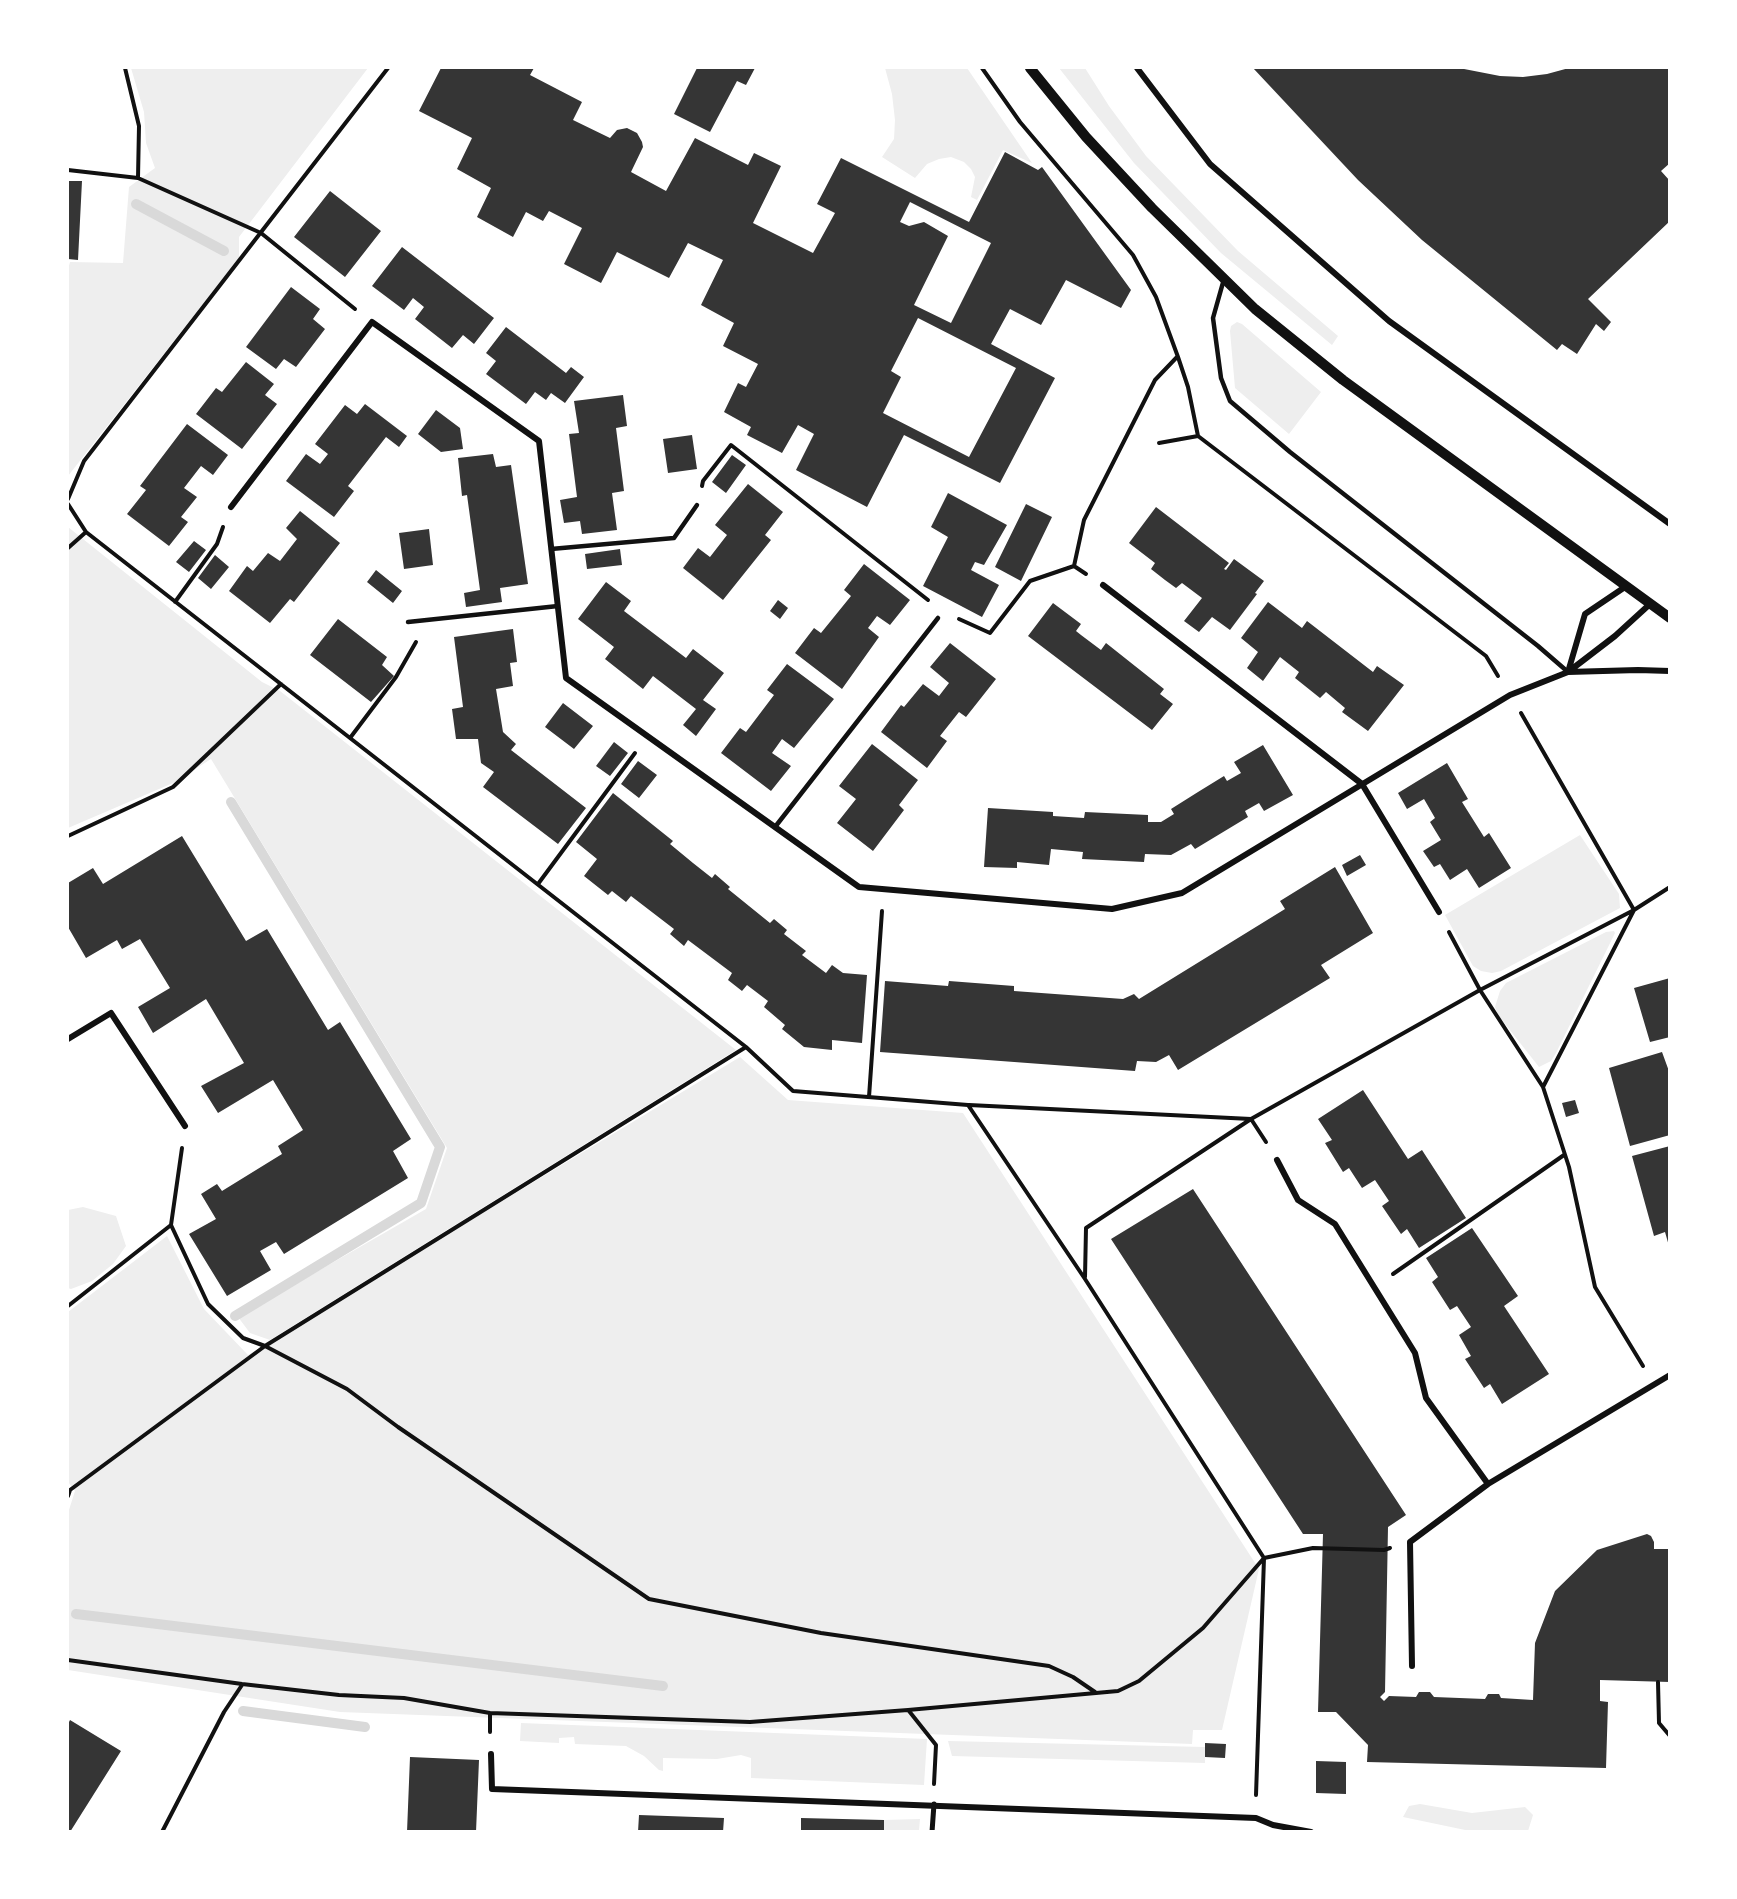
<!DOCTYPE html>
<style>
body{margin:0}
#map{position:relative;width:1737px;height:1899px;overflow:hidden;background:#fff;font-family:"Public Sans",sans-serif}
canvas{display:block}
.frame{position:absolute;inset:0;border:69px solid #fff;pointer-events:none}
</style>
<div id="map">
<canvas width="1737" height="1899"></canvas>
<div class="frame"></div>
</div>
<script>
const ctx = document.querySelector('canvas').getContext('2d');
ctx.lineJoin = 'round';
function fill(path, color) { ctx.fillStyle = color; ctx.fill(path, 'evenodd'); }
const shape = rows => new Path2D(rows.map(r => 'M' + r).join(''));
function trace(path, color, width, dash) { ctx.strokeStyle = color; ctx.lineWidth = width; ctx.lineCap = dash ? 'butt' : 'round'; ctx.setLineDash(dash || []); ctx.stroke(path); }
fill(shape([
 [131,68,368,68,239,237,239,258,68,476,68,269,70,262,123,263,129,187,155,168,146,143,144,112],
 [885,68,967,68,1032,163,1003,150,977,200,971,197,975,177,971,169,964,162,951,157,939,159,927,164,915,178,882,157,894,139,895,120,892,94],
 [1059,68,1085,68,1109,106,1146,156,1238,251,1338,336,1332,345,1221,253,1134,163],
 [1237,322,1242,324,1321,392,1289,434,1235,388,1230,331,1231,326],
 [68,527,262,682,280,691,736,1050,270,1340,250,1333,238,1317,426,1209,447,1148,211,759,173,783,68,828],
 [1580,835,1619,894,1620,908,1501,971,1492,973,1481,971,1473,966,1445,915],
 [1614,931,1615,933,1556,1053,1551,1061,1539,1067,1498,1015,1495,1007,1500,991,1506,983,1606,932],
 [740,1057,788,1100,963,1113,1259,1569,1222,1730,1193,1730,1192,1744,340,1712,68,1670,68,1513,75,1491,68,1482,68,1312,167,1236,204,1309,248,1355],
 [83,1207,116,1216,126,1246,113,1264,92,1281,71,1289,68,1288,68,1210],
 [521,1723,927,1739,924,1785,751,1778,751,1758,741,1755,717,1759,663,1758,663,1771,659,1770,644,1756,626,1746,575,1744,574,1737,559,1738,559,1743,520,1741],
 [948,1741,1205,1747,1205,1763,952,1756],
 [1420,1804,1472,1813,1525,1807,1533,1815,1528,1831,1470,1831,1403,1817,1409,1806],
 [920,1819,919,1831,884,1832,884,1820]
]), '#eee');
trace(shape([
 [136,204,224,251],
 [231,802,440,1147,421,1203,235,1316],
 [76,1614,663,1686],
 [243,1711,365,1727]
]), '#d9d9d9', 10);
fill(shape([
 [441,68,534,68,530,75,582,102,573,120,610,138,617,130,627,128,637,133,642,142,643,147,631,172,666,191,695,138,748,165,754,153,781,166,753,223,813,253,835,213,817,204,841,158,969,222,1005,152,1038,170,1042,167,1131,290,1121,308,1066,280,1041,325,1010,309,991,344,1055,378,1000,483,904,435,867,507,796,470,814,434,798,425,782,453,747,435,751,427,724,412,738,383,746,387,758,364,723,346,734,323,701,305,723,260,688,243,669,278,617,252,601,283,564,264,582,228,549,211,543,221,526,212,513,237,477,217,491,188,457,169,472,138,419,111],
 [910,202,991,243,951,323,914,305,948,236,924,222,909,226,900,222],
 [918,318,1016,368,969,457,883,413,901,377,891,371],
 [697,68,755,68,746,85,737,81,710,132,674,114],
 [1253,68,1459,68,1500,76,1523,77,1547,74,1569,68,1670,68,1670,163,1661,171,1670,181,1670,221,1588,299,1611,322,1604,331,1596,324,1577,354,1562,344,1557,350,1422,240,1358,180],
 [68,181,82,181,78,260,68,259],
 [330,191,381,231,345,277,294,237],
 [402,247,494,318,474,344,463,335,452,348,415,319,424,307,413,298,404,310,372,286],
 [291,287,320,309,313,319,325,329,296,367,284,359,276,369,246,347],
 [506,327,566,373,571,367,584,377,565,403,551,393,546,400,535,392,526,404,486,374,496,361,486,353],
 [246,362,274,384,265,395,277,404,242,449,196,414,216,388,222,392],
 [623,395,627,426,616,428,624,491,612,493,617,530,582,534,580,521,564,523,560,500,577,497,569,434,579,433,574,401],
 [365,404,407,436,399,447,386,437,348,486,354,491,334,517,286,481,306,454,320,464,328,454,315,444,345,405,357,414],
 [436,410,460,428,463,449,441,452,418,434],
 [187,424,228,455,213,475,201,466,184,488,197,497,181,517,188,522,169,546,127,514,146,490,140,486],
 [692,435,697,469,668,473,663,439],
 [493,454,496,467,511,465,528,584,500,588,502,602,466,607,464,593,480,590,467,495,462,496,458,458],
 [732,455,746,465,726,493,712,482],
 [748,484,783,512,765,535,771,540,723,600,683,568,698,548,710,557,727,535,715,525],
 [948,493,1007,525,984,565,975,562,971,570,999,585,982,617,923,586,948,537,931,527],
 [1026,504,1052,517,1021,581,995,567],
 [1156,507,1229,563,1224,569,1226,570,1234,559,1264,581,1255,593,1257,594,1230,630,1212,617,1199,632,1184,621,1202,598,1182,583,1176,588,1165,580,1151,569,1155,563,1129,543],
 [300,511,340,543,294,602,290,599,270,623,229,591,247,566,253,571,268,553,280,561,297,539,286,528],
 [429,529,433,565,404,569,399,533],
 [194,541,206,550,189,572,176,562],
 [620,549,622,565,587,569,585,554],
 [215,555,229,567,211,589,198,578],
 [864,564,910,600,890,625,877,616,868,628,879,637,842,689,795,653,814,628,821,633,851,596,844,590],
 [376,570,402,591,393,603,367,582],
 [606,582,631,601,624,611,686,658,693,649,724,673,703,700,716,709,696,736,683,725,696,709,653,676,643,689,605,659,614,647,578,619],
 [778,600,788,608,780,619,770,611],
 [1268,602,1302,628,1307,621,1373,672,1377,666,1404,685,1368,731,1342,712,1345,708,1326,692,1320,698,1295,678,1299,672,1280,657,1263,681,1247,668,1258,652,1241,638],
 [1053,603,1081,624,1076,631,1081,635,1101,650,1106,643,1164,689,1160,694,1173,704,1152,730,1028,636],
 [338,619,387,657,382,665,394,676,371,702,310,655],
 [513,629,517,662,510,663,513,686,496,689,503,732,516,744,511,750,586,808,558,844,483,787,494,772,481,763,478,739,456,739,452,709,463,707,454,637],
 [950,643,996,679,966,717,959,712,940,736,947,741,927,768,881,732,901,705,904,707,923,684,939,696,949,683,930,667],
 [787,664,834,699,794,748,782,739,772,753,791,766,771,791,721,753,740,728,746,732,774,695,767,690],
 [563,703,593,726,574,749,545,727],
 [614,742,628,753,610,776,596,766],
 [872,744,918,780,899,805,904,810,873,851,837,823,856,799,839,786],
 [1263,745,1293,795,1264,811,1259,803,1245,811,1248,817,1195,849,1191,844,1171,855,1145,854,1144,862,1082,859,1083,852,1051,849,1049,865,1017,862,1017,868,984,867,988,808,1053,812,1053,816,1084,818,1085,812,1148,815,1148,822,1161,822,1174,814,1171,809,1198,792,1224,776,1227,781,1241,773,1234,762],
 [638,761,657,775,639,798,621,784],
 [1447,763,1468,799,1462,802,1484,837,1489,833,1511,868,1479,888,1467,869,1450,880,1440,864,1434,867,1423,851,1441,840,1430,822,1435,818,1424,799,1407,809,1398,793],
 [613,793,673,841,670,844,693,863,712,878,715,874,730,887,728,889,770,923,774,919,787,930,784,934,806,951,802,955,826,973,832,965,843,973,867,975,862,1043,832,1040,832,1050,804,1047,782,1029,785,1025,764,1007,768,1001,747,985,742,991,728,980,732,973,688,940,684,946,670,934,674,929,631,896,626,902,612,891,608,895,584,876,597,859,576,842],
 [182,836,246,941,267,929,328,1030,340,1022,411,1139,393,1151,408,1178,284,1254,276,1242,260,1251,271,1270,227,1296,189,1234,216,1219,201,1194,217,1184,222,1191,282,1154,278,1146,303,1130,273,1080,218,1113,201,1086,244,1063,206,999,153,1033,138,1007,170,988,140,939,122,949,117,940,86,958,68,927,68,883,93,868,103,884],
 [1360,855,1366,865,1347,876,1342,865],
 [1335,867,1373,933,1321,965,1330,978,1178,1070,1169,1055,1156,1062,1137,1061,1135,1071,880,1052,885,981,948,986,949,981,1014,986,1014,991,1123,999,1134,994,1139,999,1285,909,1280,901],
 [1670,978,1670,1037,1650,1042,1634,988],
 [1662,1052,1670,1074,1670,1135,1630,1146,1609,1068],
 [1363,1090,1408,1159,1422,1150,1466,1218,1419,1248,1407,1229,1401,1234,1382,1206,1389,1201,1375,1180,1362,1188,1349,1168,1343,1172,1325,1143,1332,1140,1318,1119],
 [1575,1100,1579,1113,1566,1117,1562,1103],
 [1670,1146,1670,1246,1669,1246,1665,1232,1654,1236,1632,1156],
 [1193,1189,1406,1515,1388,1527,1385,1692,1380,1697,1384,1701,1389,1696,1416,1697,1419,1692,1430,1692,1434,1697,1485,1699,1488,1694,1499,1694,1501,1698,1533,1700,1535,1643,1555,1591,1597,1550,1647,1534,1651,1536,1654,1542,1654,1549,1670,1549,1670,1682,1600,1680,1600,1701,1608,1702,1606,1768,1367,1762,1368,1745,1336,1712,1318,1712,1323,1534,1303,1534,1111,1239],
 [1472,1228,1518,1296,1504,1306,1549,1374,1502,1404,1490,1384,1484,1388,1465,1359,1471,1356,1459,1335,1471,1327,1457,1306,1450,1310,1432,1282,1438,1277,1426,1258],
 [70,1720,121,1751,70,1832,68,1832,68,1724],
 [1205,1743,1226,1744,1225,1758,1205,1757],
 [410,1757,479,1760,476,1832,407,1832],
 [1316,1761,1346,1762,1346,1794,1316,1793],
 [639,1815,724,1818,723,1832,638,1832],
 [801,1818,884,1820,884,1832,801,1832]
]), '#353535');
trace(shape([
 [125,68,139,126,138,178],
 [982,68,1020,122,1133,255,1156,297,1178,357,1188,387,1198,436,1486,656,1498,676],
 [68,170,138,178,261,233,355,309],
 [1159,443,1198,436],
 [702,486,703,481,731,445,928,600],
 [68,499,84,461,388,68],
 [68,504,86,532,746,1047,793,1091,968,1105,1085,1279,1264,1558,1256,1795],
 [68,548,86,532],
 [1074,566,1084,520,1155,380,1177,357],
 [1074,566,1086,574],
 [175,602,217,544,223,527],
 [959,619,990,633,1030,581,1074,566],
 [350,738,396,677,416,642],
 [68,836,173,787,281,684],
 [538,884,635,753],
 [1449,932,1480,990,1543,1087,1634,910,1521,713],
 [1543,1087,1569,1167,1595,1287,1643,1366],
 [869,1097,882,911],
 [969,1105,1251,1119,1266,1142],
 [182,1148,171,1225,208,1304,243,1338,265,1346,347,1389,398,1427,649,1599,821,1633,1049,1666,1073,1677,1095,1692],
 [1393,1274,1564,1155],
 [1085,1277,1086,1228,1251,1119,1480,990,1634,910,1670,887],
 [68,1306,171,1225],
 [68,1496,70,1490,265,1346,746,1047],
 [68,1660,242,1684,339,1695,404,1698,490,1713,750,1722,908,1710,1118,1691,1139,1681,1203,1628,1264,1558,1313,1548,1384,1550,1390,1548],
 [1658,1682,1659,1723,1670,1736],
 [909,1711,936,1745,934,1784],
 [490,1732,490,1713],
 [162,1832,224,1712,242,1685]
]), '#111', 4);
trace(shape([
 [1224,279,1213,318,1221,378,1230,401,1290,452,1538,646,1568,672],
 [551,549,674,538,697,505],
 [408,622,558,606],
 [775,827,938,618]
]), '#111', 4.5);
trace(shape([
 [932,1832,934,1804]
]), '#111', 5);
trace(shape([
 [1137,68,1210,164,1389,321,1670,524],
 [231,507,372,322,539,441,566,678,859,887,1112,909,1182,893,1510,695,1568,672,1615,636,1650,604],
 [1103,585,1362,784,1439,912],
 [1568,672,1585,614,1625,587],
 [1568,672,1638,670,1670,671],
 [68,1039,111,1013,185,1126],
 [1277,1160,1298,1200,1335,1224,1415,1353,1426,1398,1488,1484],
 [1412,1666,1410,1542,1488,1484,1670,1375],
 [491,1754,492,1789,1256,1818,1273,1825,1311,1832]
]), '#111', 6);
trace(shape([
 [1030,68,1086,137,1152,208,1255,309,1343,380,1670,618]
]), '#111', 10);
</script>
